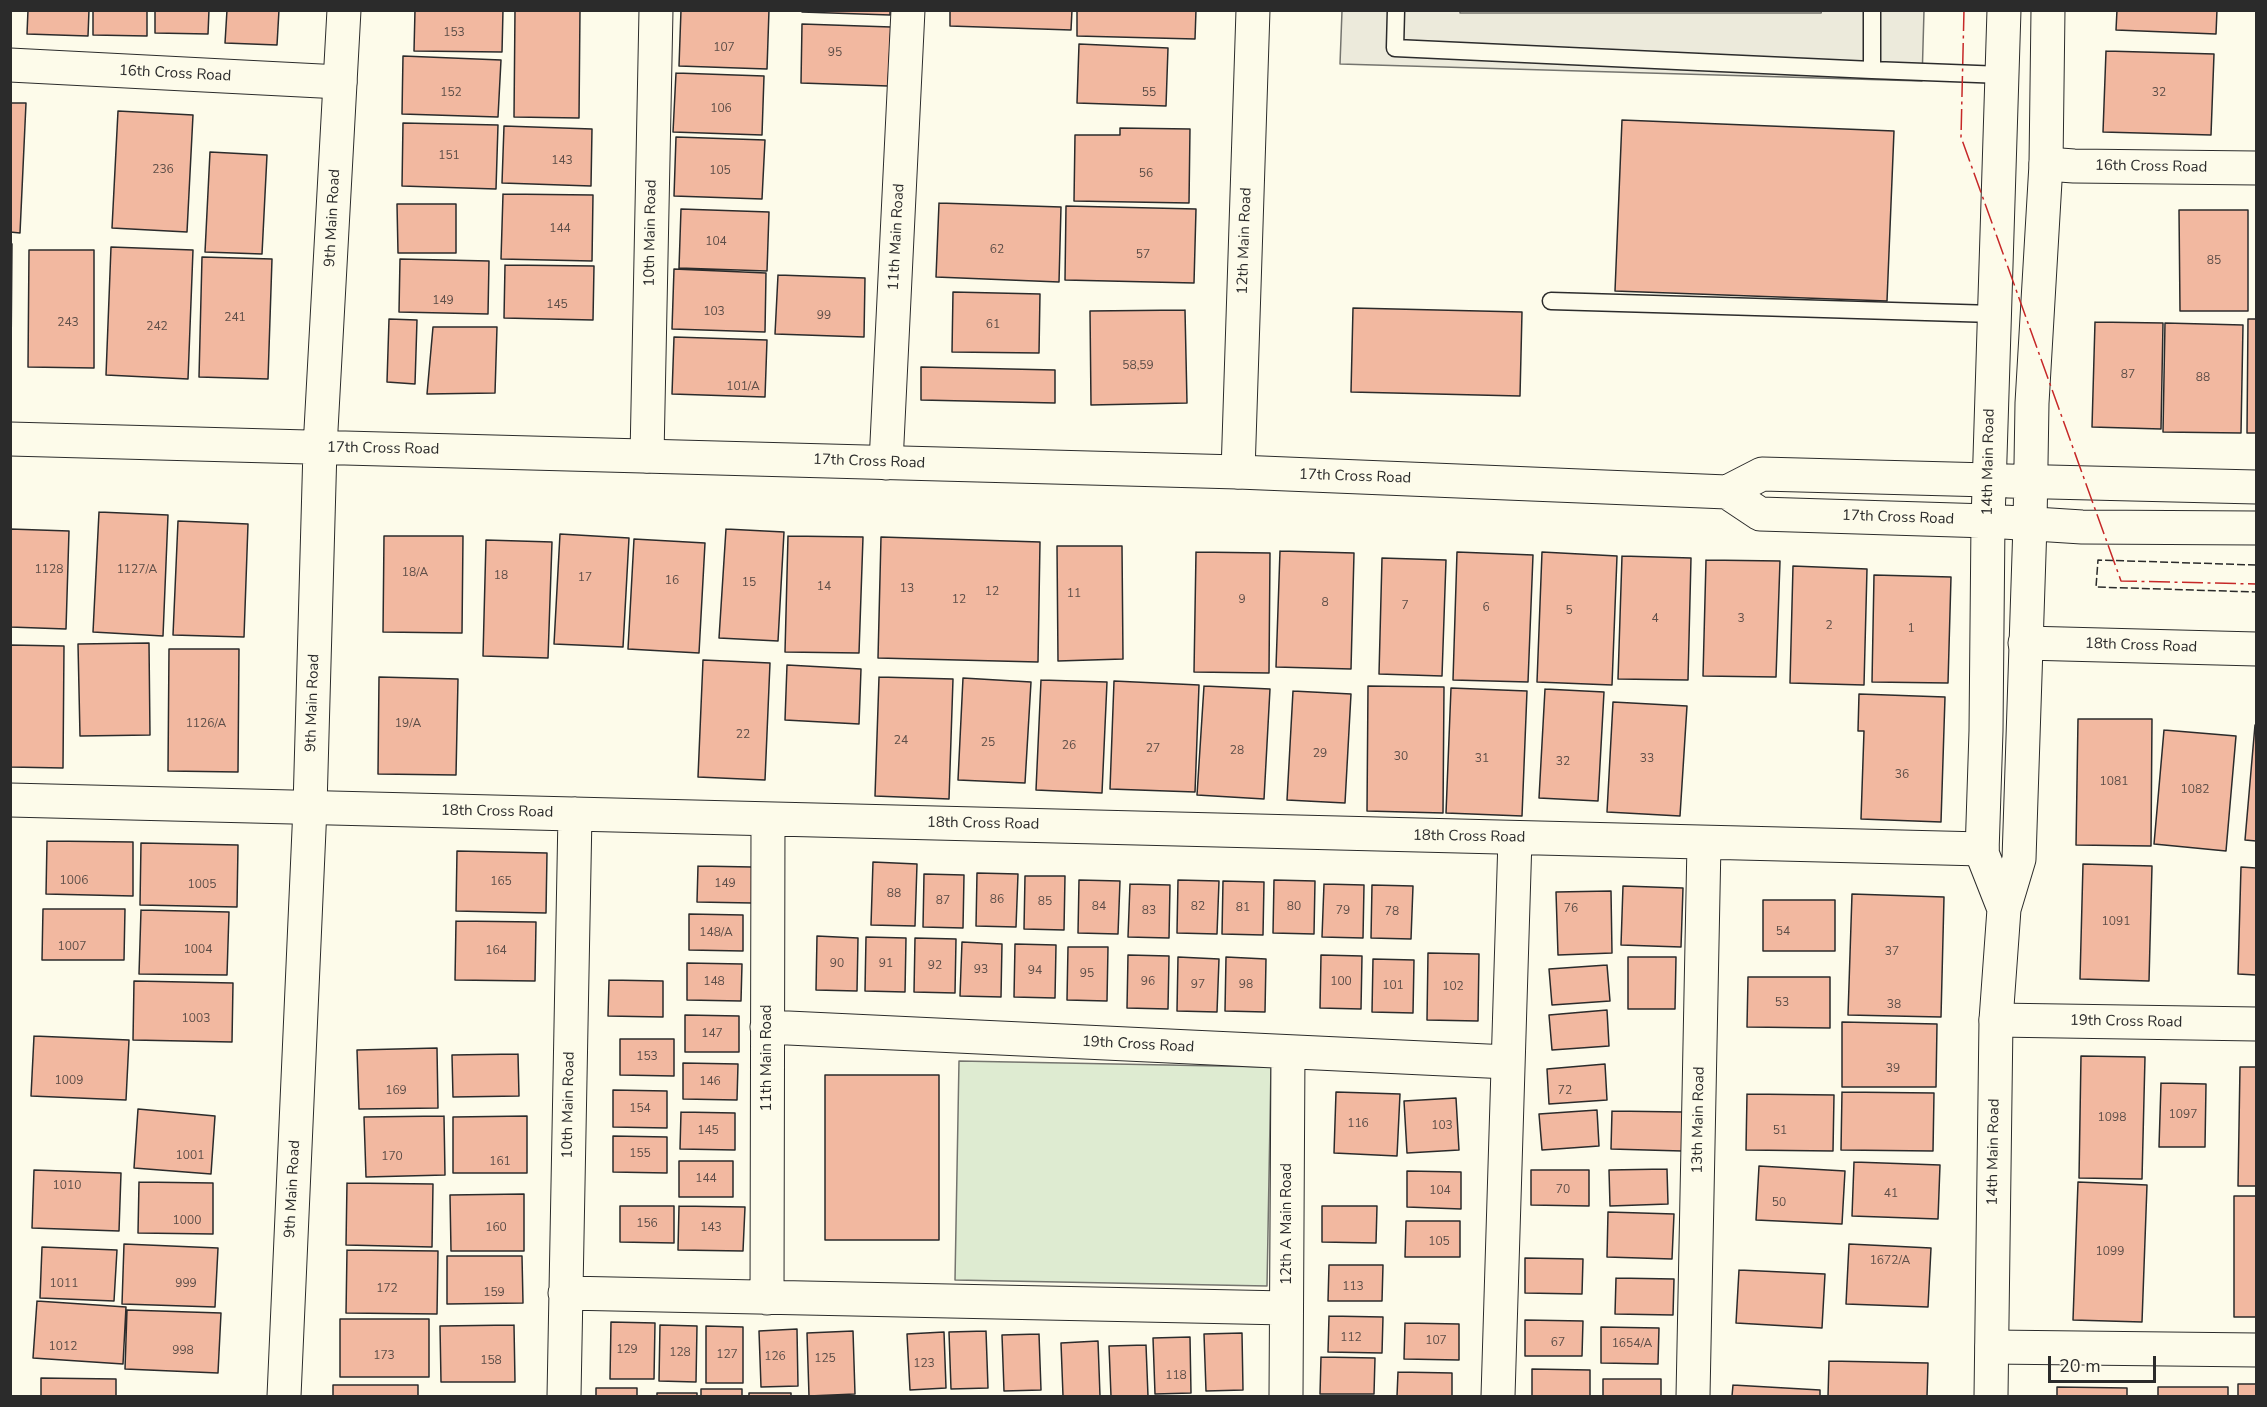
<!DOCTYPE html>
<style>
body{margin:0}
#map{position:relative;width:2267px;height:1407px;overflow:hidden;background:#fdfbea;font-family:"Nunito Sans",sans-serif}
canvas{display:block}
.frame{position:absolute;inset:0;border:12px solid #2b2b2b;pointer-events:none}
.scale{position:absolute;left:2048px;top:1356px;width:108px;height:27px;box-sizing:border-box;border:3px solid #2b2b2b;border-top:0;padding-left:8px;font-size:18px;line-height:21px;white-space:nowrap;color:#2b2b2b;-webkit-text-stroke:4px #fdfbea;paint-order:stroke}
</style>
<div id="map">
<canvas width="2267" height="1407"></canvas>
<div class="frame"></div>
<div class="scale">20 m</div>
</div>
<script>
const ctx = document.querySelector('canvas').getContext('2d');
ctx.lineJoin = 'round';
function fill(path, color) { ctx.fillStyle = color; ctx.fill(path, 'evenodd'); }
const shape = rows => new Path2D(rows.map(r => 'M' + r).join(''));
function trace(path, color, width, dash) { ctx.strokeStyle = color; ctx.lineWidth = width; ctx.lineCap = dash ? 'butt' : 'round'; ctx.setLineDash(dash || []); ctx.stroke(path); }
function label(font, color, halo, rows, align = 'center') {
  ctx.font = font + ' "Nunito Sans",sans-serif'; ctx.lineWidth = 4.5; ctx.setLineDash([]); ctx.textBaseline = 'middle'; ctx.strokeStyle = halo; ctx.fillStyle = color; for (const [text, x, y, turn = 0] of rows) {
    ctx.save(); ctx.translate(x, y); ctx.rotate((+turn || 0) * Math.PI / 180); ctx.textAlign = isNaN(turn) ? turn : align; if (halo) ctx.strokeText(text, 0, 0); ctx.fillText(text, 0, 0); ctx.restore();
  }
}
const green = shape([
 [959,1061,1271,1067,1267,1286,955,1280,959,1061]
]);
fill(green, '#deebd1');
trace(green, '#74746e', 1.5);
const parking = shape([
 [1460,10,1460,13,1821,13,1822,10,1924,11,1922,81,1340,64,1342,11,1460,10]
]);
fill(parking, '#eceadb');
trace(parking, '#74746e', 1.5);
const building = shape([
 [28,10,89,10,88,36,27,34,28,10],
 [93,10,147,10,147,36,93,35,93,10],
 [155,10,209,10,208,34,155,33,155,10],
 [227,10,279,10,277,45,225,43,227,10],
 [415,10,503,10,502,52,414,51,415,10],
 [515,10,580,10,579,118,514,117,515,10],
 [681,10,769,10,767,69,679,66,681,10],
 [802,10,890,10,890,15,802,12,802,10],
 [950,10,1072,10,1071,30,950,26,950,10],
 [1077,10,1196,10,1195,39,1077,36,1077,10],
 [2117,10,2217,10,2216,34,2116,30,2117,10],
 [802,24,891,27,888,86,801,83,802,24],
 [1079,44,1168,48,1166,106,1077,103,1079,44],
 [2106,51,2214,54,2211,135,2103,132,2106,51],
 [403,56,501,60,498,117,402,114,403,56],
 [676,73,764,76,762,135,673,132,676,73],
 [10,103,26,103,20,233,10,232,10,103],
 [118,111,193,115,187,232,112,228,118,111],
 [1622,120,1894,131,1887,301,1615,291,1622,120],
 [403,123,498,125,496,189,402,186,403,123],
 [504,126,592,129,591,186,502,183,504,126],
 [1120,128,1190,129,1189,203,1074,201,1075,135,1120,135,1120,128],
 [676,137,765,140,762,199,674,196,676,137],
 [210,152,267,155,262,254,205,252,210,152],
 [503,194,593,195,592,261,501,259,503,194],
 [939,203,1061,207,1059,282,936,277,939,203],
 [397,204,456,204,456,253,398,253,397,204],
 [1066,206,1196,209,1194,283,1065,280,1066,206],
 [681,209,769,212,767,271,679,268,681,209],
 [2179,210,2248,210,2248,311,2180,311,2179,210],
 [10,243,12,244,11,361,10,361,10,243],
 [111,247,193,250,188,379,106,375,111,247],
 [29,250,94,250,94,368,28,367,29,250],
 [202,257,272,259,268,379,199,377,202,257],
 [400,259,489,261,488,314,399,312,400,259],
 [505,265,594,266,593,320,504,318,505,265],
 [674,269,766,273,765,332,672,329,674,269],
 [778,275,865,278,864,337,775,334,778,275],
 [953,292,1040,294,1039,353,952,352,953,292],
 [1353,308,1522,312,1520,396,1351,392,1353,308],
 [1185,310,1187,403,1091,405,1090,311,1185,310],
 [389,319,417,320,415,384,387,382,389,319],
 [2248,319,2256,319,2256,433,2247,433,2248,319],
 [2095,322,2163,323,2161,429,2092,427,2095,322],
 [2165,323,2243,325,2241,433,2163,432,2165,323],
 [433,327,497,327,495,393,427,394,433,327],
 [674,337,767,340,765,397,672,394,674,337],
 [921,367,1055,370,1055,403,921,400,921,367],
 [99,512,168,515,163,636,93,632,99,512],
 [178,521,248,524,244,637,173,635,178,521],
 [10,529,69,531,66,629,10,627,10,529],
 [726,529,784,532,778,641,719,638,726,529],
 [560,534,629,538,623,647,554,644,560,534],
 [384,536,463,536,462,633,383,632,384,536],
 [788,536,863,537,859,653,785,652,788,536],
 [881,537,1040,542,1038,662,878,658,881,537],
 [634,539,705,543,699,653,628,649,634,539],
 [486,540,552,542,548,658,483,656,486,540],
 [1057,546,1122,546,1123,659,1058,661,1057,546],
 [1280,551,1354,553,1351,669,1276,667,1280,551],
 [1196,552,1270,553,1269,673,1194,672,1196,552],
 [1457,552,1533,555,1528,682,1453,680,1457,552],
 [1542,552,1617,556,1612,685,1537,682,1542,552],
 [1622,556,1691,558,1688,680,1618,679,1622,556],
 [1382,558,1446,560,1442,676,1379,674,1382,558],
 [1706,560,1780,561,1776,677,1703,676,1706,560],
 [1793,566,1867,569,1864,685,1790,683,1793,566],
 [1874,575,1951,577,1948,683,1872,682,1874,575],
 [149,643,150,735,80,736,78,644,149,643],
 [10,645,64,646,63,768,10,767,10,645],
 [169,649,239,649,238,772,168,771,169,649],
 [703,660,770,663,765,780,698,777,703,660],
 [787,665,861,669,859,724,785,720,787,665],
 [379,677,458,679,456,775,378,774,379,677],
 [879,677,953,679,949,799,875,796,879,677],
 [963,678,1031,682,1025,783,958,780,963,678],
 [1041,680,1107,682,1102,793,1036,790,1041,680],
 [1114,681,1199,685,1195,792,1110,789,1114,681],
 [1204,686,1270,689,1264,799,1197,795,1204,686],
 [1368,686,1444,687,1443,813,1367,811,1368,686],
 [1451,688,1527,691,1522,816,1446,813,1451,688],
 [1545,689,1604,692,1598,801,1539,798,1545,689],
 [1293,691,1351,694,1345,803,1287,800,1293,691],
 [1859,694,1945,697,1941,822,1861,819,1864,731,1858,731,1859,694],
 [1613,702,1687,706,1680,816,1607,812,1613,702],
 [2078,719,2152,719,2151,846,2076,845,2078,719],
 [2255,725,2256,726,2256,841,2245,840,2255,725],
 [2164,730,2236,736,2226,851,2154,844,2164,730],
 [47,841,133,842,133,896,46,894,47,841],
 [141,843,238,845,237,907,140,905,141,843],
 [457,851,547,853,546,913,456,911,457,851],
 [873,862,917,864,915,926,871,925,873,862],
 [2083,864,2152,866,2149,981,2080,979,2083,864],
 [698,866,752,867,752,903,697,902,698,866],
 [2241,867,2256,868,2256,975,2238,974,2241,867],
 [977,873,1018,874,1016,927,976,926,977,873],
 [924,874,964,875,963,928,923,927,924,874],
 [1025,876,1065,876,1064,930,1024,929,1025,876],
 [1079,880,1120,881,1118,934,1078,933,1079,880],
 [1178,880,1219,881,1217,934,1177,933,1178,880],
 [1274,880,1315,881,1314,934,1273,933,1274,880],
 [1223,881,1264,882,1263,935,1222,934,1223,881],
 [1130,884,1170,885,1169,938,1128,937,1130,884],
 [1324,884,1364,885,1363,938,1322,937,1324,884],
 [1372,885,1413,886,1411,939,1371,938,1372,885],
 [1623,886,1683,888,1681,947,1621,945,1623,886],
 [1611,891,1612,953,1558,955,1556,892,1611,891],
 [1852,894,1944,897,1941,1017,1848,1015,1852,894],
 [1763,900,1835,900,1835,951,1763,951,1763,900],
 [43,909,125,909,124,960,42,960,43,909],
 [141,910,229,912,227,975,139,974,141,910],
 [689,914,743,915,743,951,689,950,689,914],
 [456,921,536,922,535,981,455,980,456,921],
 [817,936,858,938,857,991,816,990,817,936],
 [866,937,906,938,905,992,865,991,866,937],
 [915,938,956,939,955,993,914,992,915,938],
 [962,942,1002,944,1001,997,960,996,962,942],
 [1015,944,1056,945,1055,998,1014,997,1015,944],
 [1068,947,1108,947,1107,1001,1067,1000,1068,947],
 [1428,953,1479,954,1478,1021,1427,1020,1428,953],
 [1128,955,1169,956,1168,1009,1127,1008,1128,955],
 [1321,955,1362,956,1361,1009,1320,1008,1321,955],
 [1178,957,1219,959,1217,1012,1177,1011,1178,957],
 [1226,957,1266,959,1265,1012,1225,1011,1226,957],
 [1628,957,1676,957,1675,1009,1628,1009,1628,957],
 [1373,959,1414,960,1413,1013,1372,1012,1373,959],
 [687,963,742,964,741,1001,687,1000,687,963],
 [1607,965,1610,1001,1552,1005,1549,969,1607,965],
 [1748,977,1830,977,1830,1028,1747,1027,1748,977],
 [609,980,663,981,663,1017,608,1016,609,980],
 [134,981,233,983,232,1042,133,1040,134,981],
 [1607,1010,1609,1046,1552,1050,1549,1015,1607,1010],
 [685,1015,739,1016,739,1052,685,1052,685,1015],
 [1842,1022,1937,1024,1936,1087,1842,1087,1842,1022],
 [34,1036,129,1040,126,1100,31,1096,34,1036],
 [620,1039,674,1039,674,1076,620,1075,620,1039],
 [437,1048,438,1108,359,1109,357,1050,437,1048],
 [518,1054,519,1096,453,1097,452,1055,518,1054],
 [2081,1056,2145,1057,2142,1179,2079,1178,2081,1056],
 [683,1063,738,1064,737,1100,683,1099,683,1063],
 [1605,1064,1607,1100,1549,1104,1547,1069,1605,1064],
 [2240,1067,2256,1067,2256,1186,2238,1186,2240,1067],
 [825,1075,939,1075,939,1240,825,1240,825,1075],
 [2161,1083,2206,1084,2205,1147,2159,1147,2161,1083],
 [613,1090,667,1091,667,1128,613,1127,613,1090],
 [1336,1092,1400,1094,1397,1156,1334,1153,1336,1092],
 [1842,1092,1934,1093,1933,1151,1841,1150,1842,1092],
 [1747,1094,1834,1095,1833,1151,1746,1150,1747,1094],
 [1456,1098,1459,1150,1407,1153,1404,1101,1456,1098],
 [138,1109,215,1116,211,1174,134,1168,138,1109],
 [1597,1110,1599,1146,1542,1150,1539,1114,1597,1110],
 [1612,1111,1683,1112,1682,1151,1611,1149,1612,1111],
 [681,1112,735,1113,735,1150,680,1149,681,1112],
 [444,1116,445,1175,366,1177,364,1117,444,1116],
 [527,1116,527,1173,453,1173,453,1117,527,1116],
 [613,1136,667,1137,667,1173,613,1172,613,1136],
 [679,1161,733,1161,733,1197,679,1197,679,1161],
 [1854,1162,1940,1165,1938,1219,1852,1216,1854,1162],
 [1759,1166,1845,1171,1842,1224,1756,1220,1759,1166],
 [1667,1169,1668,1204,1610,1206,1609,1170,1667,1169],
 [34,1170,121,1173,119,1231,32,1228,34,1170],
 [1531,1170,1589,1170,1589,1206,1531,1205,1531,1170],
 [1407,1171,1461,1172,1461,1209,1407,1207,1407,1171],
 [139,1182,213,1183,213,1234,138,1233,139,1182],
 [2078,1182,2147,1185,2142,1322,2073,1320,2078,1182],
 [347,1183,433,1184,432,1247,346,1245,347,1183],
 [524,1194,524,1251,451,1251,450,1195,524,1194],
 [2234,1196,2256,1196,2256,1317,2234,1317,2234,1196],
 [620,1206,674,1206,674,1243,620,1242,620,1206],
 [679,1206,745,1207,743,1251,678,1250,679,1206],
 [1322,1206,1377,1206,1376,1243,1322,1242,1322,1206],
 [1608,1212,1674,1214,1672,1259,1607,1257,1608,1212],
 [1406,1221,1460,1221,1460,1257,1405,1257,1406,1221],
 [124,1244,218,1248,215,1307,122,1304,124,1244],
 [1849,1244,1931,1248,1928,1307,1846,1304,1849,1244],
 [42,1247,117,1250,114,1301,40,1298,42,1247],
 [347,1250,438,1251,437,1314,346,1313,347,1250],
 [447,1256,522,1256,523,1303,447,1304,447,1256],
 [1525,1258,1583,1259,1582,1294,1525,1293,1525,1258],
 [1329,1265,1383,1265,1382,1301,1328,1301,1329,1265],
 [1739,1270,1825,1274,1822,1328,1736,1323,1739,1270],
 [1616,1278,1674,1279,1673,1315,1615,1314,1616,1278],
 [37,1301,126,1307,123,1364,33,1358,37,1301],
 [127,1310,221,1313,218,1373,125,1369,127,1310],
 [1329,1316,1383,1317,1382,1353,1328,1352,1329,1316],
 [340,1319,429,1319,429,1377,340,1377,340,1319],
 [1525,1320,1583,1321,1582,1356,1525,1356,1525,1320],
 [611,1322,655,1323,654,1379,610,1379,611,1322],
 [1405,1323,1459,1324,1459,1360,1404,1359,1405,1323],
 [514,1325,515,1382,441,1382,440,1326,514,1325],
 [660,1325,697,1326,696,1382,659,1381,660,1325],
 [706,1326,743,1327,743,1383,706,1383,706,1326],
 [1601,1327,1659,1328,1658,1364,1601,1363,1601,1327],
 [797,1329,798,1386,761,1387,759,1331,797,1329],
 [853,1331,855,1394,809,1396,807,1333,853,1331],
 [986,1331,988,1388,951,1389,949,1332,986,1331],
 [944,1332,946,1388,910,1390,907,1334,944,1332],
 [1242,1333,1243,1390,1206,1391,1204,1334,1242,1333],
 [1039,1334,1041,1390,1004,1391,1002,1335,1039,1334],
 [1190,1337,1191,1393,1155,1394,1153,1338,1190,1337],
 [1098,1341,1100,1396,1063,1396,1061,1343,1098,1341],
 [1146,1345,1148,1396,1111,1396,1109,1346,1146,1345],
 [1321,1357,1375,1358,1374,1394,1320,1394,1321,1357],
 [1829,1361,1928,1363,1927,1396,1828,1396,1829,1361],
 [1532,1369,1590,1370,1590,1396,1532,1396,1532,1369],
 [1398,1372,1452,1373,1452,1396,1397,1396,1398,1372],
 [41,1378,116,1379,116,1396,41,1396,41,1378],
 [1603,1379,1661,1379,1661,1396,1603,1396,1603,1379],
 [2238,1384,2256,1384,2256,1396,2238,1396,2238,1384],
 [333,1385,418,1385,418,1396,333,1396,333,1385],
 [1733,1385,1820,1390,1820,1396,1732,1396,1733,1385],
 [2057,1387,2127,1388,2127,1396,2057,1396,2057,1387],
 [2158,1387,2228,1387,2228,1396,2158,1396,2158,1387],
 [596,1388,637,1388,637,1396,596,1396,596,1388],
 [701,1389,742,1389,742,1396,701,1396,701,1389],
 [657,1393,697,1393,697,1396,657,1396,657,1393],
 [749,1393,791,1393,791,1396,749,1396,749,1393]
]);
fill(building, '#f2b8a0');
trace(building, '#2b2b2b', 1.5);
const service = shape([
 [1396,10,1395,48,1872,70,1872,10],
 [1872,70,2003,75],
 [1551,301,1994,314]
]);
const minor = shape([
 [10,65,340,82],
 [2046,164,2074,166,2256,168],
 [647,456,656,10],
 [886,463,908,10],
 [1238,472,1253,10],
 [2025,643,2256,649],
 [10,800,1982,849],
 [1996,1020,2256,1024],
 [767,1027,1508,1062],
 [565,1293,1286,1308],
 [767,1298,768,819],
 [1992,1347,2256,1350],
 [564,1396,575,814],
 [1286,1396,1288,1052],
 [1498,1396,1515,838],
 [1693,1396,1704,843]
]);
const tertiary = shape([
 [10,439,1238,472,1727,492,1762,474,1989,480],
 [1727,492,1760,514,1988,521,1986,731,1982,853,2004,909],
 [284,1396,310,807,320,448,344,10],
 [1991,1396,1996,1020,2004,909,2019,859,2030,524]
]);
const secondary = shape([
 [2004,10,1988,521,2082,527,2256,528],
 [2008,481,2256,487],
 [2030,524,2032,403,2046,164,2048,10]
]);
trace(service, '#2b2b2b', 19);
trace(minor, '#2b2b2b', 35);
trace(tertiary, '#2b2b2b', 35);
trace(secondary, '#2b2b2b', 35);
trace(service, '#fdfbea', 16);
trace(minor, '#fdfbea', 33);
trace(tertiary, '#fdfbea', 33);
trace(secondary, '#fdfbea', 33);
trace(shape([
 [2256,565,2098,560,2096,587,2256,592]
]), '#2b2b2b', 1.5, [8, 3]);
trace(shape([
 [1964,10,1961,137,2121,581,2256,584]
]), '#c62828', 1.5, [21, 4.5, 3, 4.5]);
label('12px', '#5d4e48', null, [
 ["153",454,33],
 ["107",724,48],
 ["95",835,53],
 ["152",451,93],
 ["55",1149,93],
 ["32",2159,93],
 ["106",721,109],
 ["151",449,156],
 ["143",562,161],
 ["236",163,170],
 ["105",720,171],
 ["56",1146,174],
 ["144",560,229],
 ["104",716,242],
 ["62",997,250],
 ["57",1143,255],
 ["85",2214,261],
 ["149",443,301],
 ["145",557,305],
 ["103",714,312],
 ["99",824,316],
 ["241",235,318],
 ["243",68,323],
 ["61",993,325],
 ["242",157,327],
 ["58,59",1138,366],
 ["87",2128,375],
 ["88",2203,378],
 ["101/A",743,387],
 ["1128",49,570],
 ["1127/A",137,570],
 ["18/A",415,573],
 ["18",501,576],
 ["17",585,578],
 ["16",672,581],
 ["15",749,583],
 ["14",824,587],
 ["13",907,589],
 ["12",992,592],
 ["11",1074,594],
 ["12",959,600],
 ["9",1242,600],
 ["8",1325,603],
 ["7",1405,606],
 ["6",1486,608],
 ["5",1569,611],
 ["4",1655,619],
 ["3",1741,619],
 ["2",1829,626],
 ["1",1911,629],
 ["1126/A",206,724],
 ["19/A",408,724],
 ["22",743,735],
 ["24",901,741],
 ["25",988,743],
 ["26",1069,746],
 ["27",1153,749],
 ["28",1237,751],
 ["29",1320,754],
 ["30",1401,757],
 ["31",1482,759],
 ["33",1647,759],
 ["32",1563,762],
 ["36",1902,775],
 ["1081",2114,782],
 ["1082",2195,790],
 ["1006",74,881],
 ["165",501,882],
 ["149",725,884],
 ["1005",202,885],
 ["88",894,894],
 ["86",997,900],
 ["87",943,901],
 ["85",1045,902],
 ["84",1099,907],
 ["82",1198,907],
 ["80",1294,907],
 ["81",1243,908],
 ["76",1571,909],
 ["83",1149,911],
 ["79",1343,911],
 ["78",1392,912],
 ["1091",2116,922],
 ["54",1783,932],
 ["148/A",716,933],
 ["1007",72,947],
 ["1004",198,950],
 ["164",496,951],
 ["37",1892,952],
 ["90",837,964],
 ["91",886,964],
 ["92",935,966],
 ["93",981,970],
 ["94",1035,971],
 ["95",1087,974],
 ["148",714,982],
 ["96",1148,982],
 ["100",1341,982],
 ["97",1198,985],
 ["98",1246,985],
 ["101",1393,986],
 ["102",1453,987],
 ["53",1782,1003],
 ["38",1894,1005],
 ["1003",196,1019],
 ["147",712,1034],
 ["153",647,1057],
 ["39",1893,1069],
 ["1009",69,1081],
 ["146",710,1082],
 ["169",396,1091],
 ["72",1565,1091],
 ["154",640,1109],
 ["1097",2183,1115],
 ["1098",2112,1118],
 ["116",1358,1124],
 ["103",1442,1126],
 ["145",708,1131],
 ["51",1780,1131],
 ["155",640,1154],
 ["1001",190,1156],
 ["170",392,1157],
 ["161",500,1162],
 ["144",706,1179],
 ["1010",67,1186],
 ["70",1563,1190],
 ["104",1440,1191],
 ["41",1891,1194],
 ["50",1779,1203],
 ["1000",187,1221],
 ["156",647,1224],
 ["160",496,1228],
 ["143",711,1228],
 ["105",1439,1242],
 ["1099",2110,1252],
 ["1672/A",1890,1261],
 ["1011",64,1284],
 ["999",186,1284],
 ["113",1353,1287],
 ["172",387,1289],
 ["159",494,1293],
 ["112",1351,1338],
 ["107",1436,1341],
 ["67",1558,1343],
 ["1654/A",1632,1344],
 ["1012",63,1347],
 ["129",627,1350],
 ["998",183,1351],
 ["128",680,1353],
 ["127",727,1355],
 ["173",384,1356],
 ["126",775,1357],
 ["125",825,1359],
 ["158",491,1361],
 ["123",924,1364],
 ["118",1176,1376]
]);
label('15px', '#2b2b2b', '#fdfbea', [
 ["16th Cross Road",175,74,3],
 ["16th Cross Road",2151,167,1],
 ["9th Main Road",333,218,-87],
 ["10th Main Road",651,233,-89],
 ["11th Main Road",897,237,-87],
 ["12th Main Road",1245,241,-88],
 ["17th Cross Road",383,449,1],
 ["17th Cross Road",869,462,2],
 ["14th Main Road",1989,462,-89],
 ["17th Cross Road",1355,477,2],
 ["17th Cross Road",1898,518,2],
 ["18th Cross Road",2141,646,2],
 ["9th Main Road",313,703,-88],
 ["18th Cross Road",497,812,1],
 ["18th Cross Road",983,824,1],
 ["18th Cross Road",1469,837,1],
 ["19th Cross Road",2126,1022,1],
 ["19th Cross Road",1138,1045,3],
 ["11th Main Road",767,1058,-90],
 ["10th Main Road",569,1105,-89],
 ["13th Main Road",1699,1120,-89],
 ["14th Main Road",1994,1152,-89],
 ["9th Main Road",293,1189,-87],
 ["12th A Main Road",1287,1224,-90]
]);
</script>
